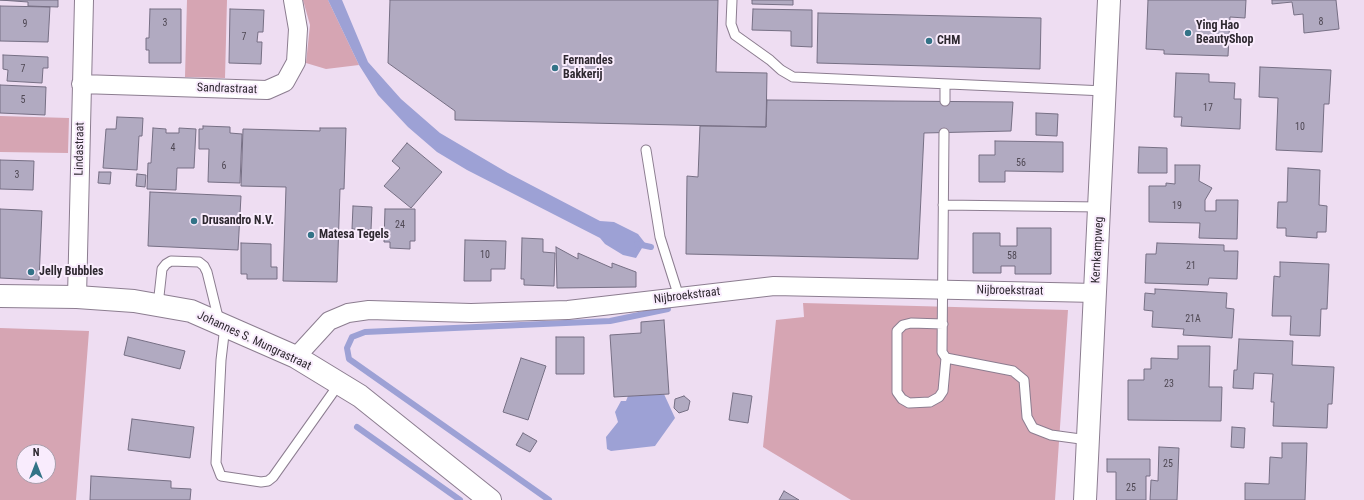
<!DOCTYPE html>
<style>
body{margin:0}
#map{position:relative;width:1364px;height:500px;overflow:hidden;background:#eeddf2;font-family:"Roboto Condensed",sans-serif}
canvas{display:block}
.north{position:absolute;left:16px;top:444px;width:40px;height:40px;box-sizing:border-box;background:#f9ecfd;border:1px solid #a89eab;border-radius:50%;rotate:0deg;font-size:11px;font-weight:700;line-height:16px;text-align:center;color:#2e2830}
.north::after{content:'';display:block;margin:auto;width:14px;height:18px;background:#337387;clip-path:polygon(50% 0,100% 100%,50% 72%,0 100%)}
</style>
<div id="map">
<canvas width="1364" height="500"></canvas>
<div class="north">N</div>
</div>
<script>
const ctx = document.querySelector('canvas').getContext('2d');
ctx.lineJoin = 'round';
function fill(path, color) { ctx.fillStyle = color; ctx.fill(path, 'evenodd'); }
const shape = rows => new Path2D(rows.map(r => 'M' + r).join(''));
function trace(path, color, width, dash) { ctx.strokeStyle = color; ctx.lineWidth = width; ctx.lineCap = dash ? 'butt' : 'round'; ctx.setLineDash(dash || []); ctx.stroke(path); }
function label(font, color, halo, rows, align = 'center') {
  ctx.font = font + ' "Roboto Condensed",sans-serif'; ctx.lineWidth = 4; ctx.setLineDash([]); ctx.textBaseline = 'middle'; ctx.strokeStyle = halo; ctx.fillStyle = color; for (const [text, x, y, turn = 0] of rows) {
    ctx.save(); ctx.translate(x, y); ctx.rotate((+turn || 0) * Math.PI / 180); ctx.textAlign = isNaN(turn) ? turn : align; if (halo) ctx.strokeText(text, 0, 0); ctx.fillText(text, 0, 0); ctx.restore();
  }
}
fill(shape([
 [187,0,227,0,225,78,185,77],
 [303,0,328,0,359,65,326,69,306,63,310,25],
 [0,116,69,118,68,153,0,152],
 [803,303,1068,310,1055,500,851,500,763,447,776,320,804,317],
 [0,328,89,331,76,500,0,500],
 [24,452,48,452,48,476,24,476]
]), '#d6a5b3');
fill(shape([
 [328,0,342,0,368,62,401,99,440,133,508,173,600,221,614,222,638,234,645,243,636,258,623,255,605,244,600,238,467,170,437,152,408,127,378,95,359,65],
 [664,394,675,418,655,446,611,451,607,449,606,437,618,422,615,412,621,401,626,401,628,396]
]), '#9da1d5');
trace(shape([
 [637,244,651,247],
 [357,427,460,500],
 [549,500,349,359,347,348,352,337,365,332,610,321,668,309]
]), '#9da1d5', 6);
const building = shape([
 [0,0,58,0,58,7,28,6,28,2,0,0],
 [390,0,718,0,716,72,767,73,766,127,455,120,455,111,388,63,390,0],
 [752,0,793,0,793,5,752,4,752,0],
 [1148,0,1246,0,1245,18,1230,17,1228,56,1164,54,1164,50,1146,49,1148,0],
 [1272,0,1336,0,1339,29,1304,33,1303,14,1294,15,1292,2,1272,4,1272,0],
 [0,6,50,7,48,42,0,41,0,6],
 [150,9,181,9,181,63,149,63,149,50,146,50,146,38,149,38,150,9],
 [230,9,264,10,263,32,258,32,257,42,262,42,261,64,229,63,230,9],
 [753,9,812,10,812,47,791,46,791,31,752,30,753,9],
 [818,13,1041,18,1040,69,817,63,818,13],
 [3,55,48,57,48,68,43,68,42,83,7,81,8,70,3,69,3,55],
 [1260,67,1331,70,1329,104,1324,104,1322,152,1276,150,1278,98,1259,97,1260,67],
 [1176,73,1209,74,1209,82,1235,83,1234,99,1241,99,1240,129,1181,126,1182,117,1174,117,1176,73],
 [0,85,46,87,45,115,0,113,0,85],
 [767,100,1013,102,1011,131,924,133,918,259,686,254,687,176,698,177,700,126,766,127,767,100],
 [1036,113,1058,114,1057,136,1036,135,1036,113],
 [117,117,143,118,142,136,139,136,137,170,103,168,106,129,116,129,117,117],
 [203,126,230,127,230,133,242,134,240,183,208,182,209,149,199,149,199,129,203,129,203,126],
 [153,128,166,129,166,133,179,133,179,128,196,129,194,168,177,168,176,190,147,189,148,163,151,163,153,128],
 [320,128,346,128,344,189,340,189,337,282,283,281,286,187,241,186,243,129,320,131,320,128],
 [995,141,1063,142,1063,172,1005,171,1005,182,979,182,979,155,995,155,995,141],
 [407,143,442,172,411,208,384,186,400,168,392,161,407,143],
 [1139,147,1167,148,1167,173,1138,173,1139,147],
 [0,160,34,161,33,190,0,189,0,160],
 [1175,165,1200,165,1199,181,1212,188,1205,200,1205,211,1216,211,1216,200,1238,200,1237,239,1199,238,1200,223,1149,222,1149,186,1166,186,1166,183,1175,184,1175,165],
 [1288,168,1320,170,1319,205,1327,206,1326,232,1317,232,1317,238,1286,236,1286,228,1277,228,1278,202,1287,202,1288,168],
 [99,172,111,172,110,184,98,183,99,172],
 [137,174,146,175,145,187,136,186,137,174],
 [150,192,241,196,238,250,148,246,150,192],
 [353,206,372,207,371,230,352,229,353,206],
 [0,209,42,211,39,280,0,278,0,209],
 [385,209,415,209,415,241,410,241,410,249,390,248,390,242,384,242,385,209],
 [1017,228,1051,228,1051,274,1015,274,1015,266,1001,266,1001,273,973,273,973,233,1000,233,1000,246,1017,246,1017,228],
 [522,238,543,239,543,252,555,253,554,286,524,285,524,279,521,279,522,238],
 [465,240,506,241,505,269,491,269,491,281,464,281,465,240],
 [241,243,271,244,271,267,277,267,277,279,247,279,247,274,241,274,241,243],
 [1157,243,1224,245,1224,251,1238,251,1237,279,1209,278,1208,285,1145,283,1146,254,1156,254,1157,243],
 [556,247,578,259,578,253,612,268,612,263,636,272,636,287,557,288,556,247],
 [1280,262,1329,264,1327,309,1321,309,1320,336,1290,335,1291,316,1272,316,1274,276,1280,277,1280,262],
 [1155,289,1227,293,1226,308,1234,309,1232,338,1183,335,1184,329,1152,327,1153,311,1144,310,1145,293,1155,294,1155,289],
 [664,320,669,394,614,397,610,335,641,333,641,322,664,320],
 [128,337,185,351,180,369,124,355,128,337],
 [556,337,584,337,584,374,556,374,556,337],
 [1239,339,1293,341,1292,365,1334,367,1332,404,1328,404,1327,428,1273,426,1274,402,1271,402,1273,374,1254,373,1253,389,1233,388,1234,370,1237,370,1239,339],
 [1178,346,1210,346,1209,387,1222,387,1221,421,1128,420,1128,380,1144,380,1144,369,1151,369,1151,358,1178,359,1178,346],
 [521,358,546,366,528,420,503,412,521,358],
 [733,393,752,396,748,423,729,420,733,393],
 [684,396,690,401,688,410,679,413,674,408,675,399,684,396],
 [132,419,194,427,190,458,128,450,132,419],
 [1232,427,1245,428,1244,448,1231,447,1232,427],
 [523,433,537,441,530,452,516,445,523,433],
 [1282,443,1307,443,1305,500,1245,500,1245,483,1269,484,1270,457,1282,458,1282,443],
 [1159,447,1179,448,1177,500,1150,500,1151,480,1158,481,1159,447],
 [1107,459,1150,459,1150,476,1146,476,1146,500,1116,500,1116,472,1107,472,1107,459],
 [91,476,171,481,171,488,191,489,190,500,90,500,91,476],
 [784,491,799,500,779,500,784,491]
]);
fill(building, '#b1aac1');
trace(building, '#766f84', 1);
const lane = shape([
 [732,0,731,24,735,35,770,60,781,70,793,77,1105,91],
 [945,101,945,84],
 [944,133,942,352,946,358,1013,371,1024,380,1027,417,1033,428,1051,435,1088,440],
 [646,150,660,237,679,297],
 [943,205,1100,207],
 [158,305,162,269,166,264,171,261,199,262,204,266,207,272,219,321],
 [943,324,911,323,903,325,897,331,897,392,902,399,909,403,930,402,939,397,943,391,946,358],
 [225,326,221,360,216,463,221,476,261,482,268,481,273,477,339,384]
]);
const street = shape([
 [81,84,267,90,285,82,296,62,298,29,293,0],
 [77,297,84,0],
 [296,357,329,321,348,313,369,310,471,313,568,310,774,286,1096,293]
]);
const secondary = shape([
 [0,296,77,297,134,301,191,311,296,357,360,396,490,500],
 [1085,500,1109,0]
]);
trace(lane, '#8c7d90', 11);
trace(street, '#8c7d90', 20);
trace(secondary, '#8c7d90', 24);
trace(lane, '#fff', 9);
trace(street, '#fff', 18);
trace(secondary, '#fff', 22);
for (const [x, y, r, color] of [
 [1188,33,4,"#337387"],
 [929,41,4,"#337387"],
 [555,68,4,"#337387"],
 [194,221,4,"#337387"],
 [311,235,4,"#337387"],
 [31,272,4,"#337387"]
]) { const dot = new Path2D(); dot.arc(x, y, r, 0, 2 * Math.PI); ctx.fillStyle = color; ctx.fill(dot); trace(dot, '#f9ecfd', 1.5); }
label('10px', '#4f4854', null, [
 ["8",1321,22],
 ["3",165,23],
 ["9",25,24],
 ["7",244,37],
 ["7",23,69],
 ["5",23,100],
 ["17",1208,108],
 ["10",1300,127],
 ["4",173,148],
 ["56",1021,163],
 ["6",224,166],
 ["3",17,175],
 ["19",1177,206],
 ["24",400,225],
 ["10",485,255],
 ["58",1012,256],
 ["21",1191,266],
 ["21A",1193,319],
 ["23",1169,384],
 ["25",1168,464],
 ["25",1131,488]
]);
label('bold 12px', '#2e2830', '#f9ecfd', [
 ["Ying Hao",1196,26],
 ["BeautyShop",1196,40],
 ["CHM",937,41],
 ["Fernandes",563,61],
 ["Bakkerij",563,75],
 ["Drusandro N.V.",202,221],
 ["Matesa Tegels",319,235],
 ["Jelly Bubbles",39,272]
], 'left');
label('12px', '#2e2830', '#f9ecfd', [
 ["Sandrastraat",227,89,2],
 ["Lindastraat",80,149,-89],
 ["Kernkampweg",1098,250,-87],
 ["Nijbroekstraat",1010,291,1],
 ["Nijbroekstraat",687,296,-7],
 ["Johannes S. Mungrastraat",254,341,25]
]);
</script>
